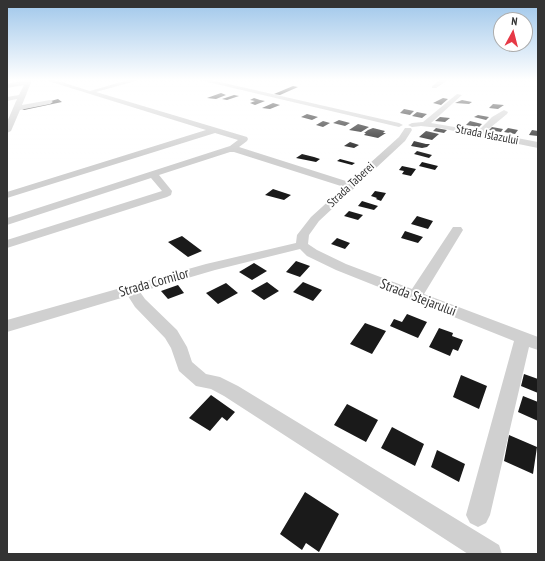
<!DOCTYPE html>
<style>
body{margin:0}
#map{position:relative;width:545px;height:561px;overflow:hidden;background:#fff;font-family:"PT Sans Narrow",sans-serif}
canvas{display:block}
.frame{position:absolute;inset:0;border:8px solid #333;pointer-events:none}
.north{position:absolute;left:493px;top:12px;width:40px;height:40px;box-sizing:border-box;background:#fff;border:1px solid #adadad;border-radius:50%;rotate:7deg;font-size:11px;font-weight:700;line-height:16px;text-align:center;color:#333}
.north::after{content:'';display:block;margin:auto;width:14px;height:18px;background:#e63946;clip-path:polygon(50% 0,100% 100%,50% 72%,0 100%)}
</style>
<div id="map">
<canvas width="545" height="561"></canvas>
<div class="frame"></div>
<div class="north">N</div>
</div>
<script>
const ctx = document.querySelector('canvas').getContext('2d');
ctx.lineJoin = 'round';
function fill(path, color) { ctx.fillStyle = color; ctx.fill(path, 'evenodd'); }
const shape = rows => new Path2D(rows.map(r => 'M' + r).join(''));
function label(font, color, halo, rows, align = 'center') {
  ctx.font = font + ' "PT Sans Narrow",sans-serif'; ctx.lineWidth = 4; ctx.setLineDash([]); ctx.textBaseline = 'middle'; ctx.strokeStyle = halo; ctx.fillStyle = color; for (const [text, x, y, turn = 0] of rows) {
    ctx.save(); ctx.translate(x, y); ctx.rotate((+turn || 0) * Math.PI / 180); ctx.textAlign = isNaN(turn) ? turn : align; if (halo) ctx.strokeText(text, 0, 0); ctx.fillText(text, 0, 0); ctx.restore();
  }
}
fill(shape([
 [293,86,298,87,280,95,274,94],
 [221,93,226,95,216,99,207,98],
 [234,95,239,96,227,100,222,99],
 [254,98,260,100,265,101,255,105,250,103,255,101,250,100],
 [443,98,448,99,441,105,433,103],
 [58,99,62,102,24,110,22,109],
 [462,100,472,102,469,104,455,103],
 [273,103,280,105,270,109,262,108],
 [493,104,504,105,498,109,489,108],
 [404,109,414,111,410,115,400,113],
 [417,112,427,114,422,118,412,116],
 [307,114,318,117,312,120,301,117],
 [478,115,489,117,486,120,474,117],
 [440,117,450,118,445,122,435,121],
 [339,120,350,123,345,126,333,123],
 [323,121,330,123,323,127,316,125],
 [470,121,482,124,479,127,466,125],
 [358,124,369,127,361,132,349,130],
 [492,127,503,129,501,132,489,130],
 [373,128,385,131,383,133,386,133,378,138,364,135,366,133,364,133,368,130],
 [436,128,447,130,444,133,433,131],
 [508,128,518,130,515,134,504,132],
 [532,130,538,131,538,136,529,135],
 [426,131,439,134,432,140,419,137],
 [414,141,426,144,430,144,427,147,422,148,411,146],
 [350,142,359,145,354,148,344,146],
 [417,151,432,155,429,158,414,154],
 [302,154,314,157,320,159,316,162,296,158],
 [340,159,355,163,352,165,337,161],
 [422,162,438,166,435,170,419,166],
 [402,166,416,169,411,176,402,174,404,171,399,170],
 [273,189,291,195,284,200,265,195],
 [375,191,386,193,381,201,376,199,377,198,371,196],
 [362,201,378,206,374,210,358,206],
 [349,211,363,215,358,220,344,216],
 [417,216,433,221,428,229,411,224],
 [405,231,423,237,418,243,401,238],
 [182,236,202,251,188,257,168,242],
 [337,238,350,243,345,249,331,244],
 [296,261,310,266,300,277,286,272],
 [254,263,267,271,252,280,239,272],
 [267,282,279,291,264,300,251,291],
 [303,282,322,290,313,301,293,292],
 [226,283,238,293,218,304,206,293],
 [178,285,184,293,168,299,161,291],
 [407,314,427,322,418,338,390,326,394,319,402,322],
 [365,323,386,331,372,354,350,344],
 [439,328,453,333,452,336,463,340,458,351,453,349,450,356,429,347],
 [524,374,538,379,538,393,521,386],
 [461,375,487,386,479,409,453,397],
 [211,395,235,412,227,421,222,417,210,431,189,418],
 [523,396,538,402,538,421,518,412],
 [347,404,378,420,366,442,334,425],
 [392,427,424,444,415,466,381,448],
 [509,435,537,447,533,474,504,461],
 [437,450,465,464,459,482,431,467],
 [305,492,339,514,319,552,306,543,302,550,280,534]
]), '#1a1a1a');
fill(shape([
 [26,80,32,80,22,105,50,100,53,102,50,104,20,110,11,131,7,133,7,122,17,99,7,101,7,97,19,95,24,85,7,88,7,84,26,80],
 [45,80,55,80,90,91,128,80,139,80,96,92,247,137,248,139,247,141,239,147,349,182,399,137,405,128,411,128,412,130,405,141,319,221,309,235,308,244,317,250,346,264,412,289,453,227,461,227,463,230,424,294,538,337,538,350,529,347,490,515,486,523,478,527,470,523,466,515,514,341,336,270,307,256,300,249,215,270,140,292,145,299,177,330,187,347,192,362,206,374,220,377,238,386,499,545,502,554,468,554,224,396,211,389,196,386,179,371,171,348,165,338,135,307,128,296,7,332,7,320,206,264,296,243,297,235,311,217,344,187,234,152,230,152,159,175,172,191,171,195,167,197,7,248,7,240,162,191,151,178,7,225,7,218,230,146,238,140,215,133,7,198,7,192,206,130,45,80],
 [199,80,211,80,399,123,403,125,399,127,199,80],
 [440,80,448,80,436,88,432,88,432,86,440,80],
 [533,80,538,80,538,83,534,81,533,80],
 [457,94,462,95,431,123,478,131,492,117,504,110,508,112,507,114,485,132,538,142,538,148,440,128,421,126,412,127,408,125,412,123,423,122,457,94]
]), '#d0d0d0');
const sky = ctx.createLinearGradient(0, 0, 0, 159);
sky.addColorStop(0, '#9ec6ea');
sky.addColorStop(0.5, '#fff');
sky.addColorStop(1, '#ffffff00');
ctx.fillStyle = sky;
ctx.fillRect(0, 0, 545, 159);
label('12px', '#333', '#fff', [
 ["Strada Islazului",487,135,11],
 ["Strada Taberei",351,185,-43]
]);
label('14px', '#333', '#fff', [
 ["Strada Cornilor",154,283,-16],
 ["Strada Stejarului",418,298,21]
]);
</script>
